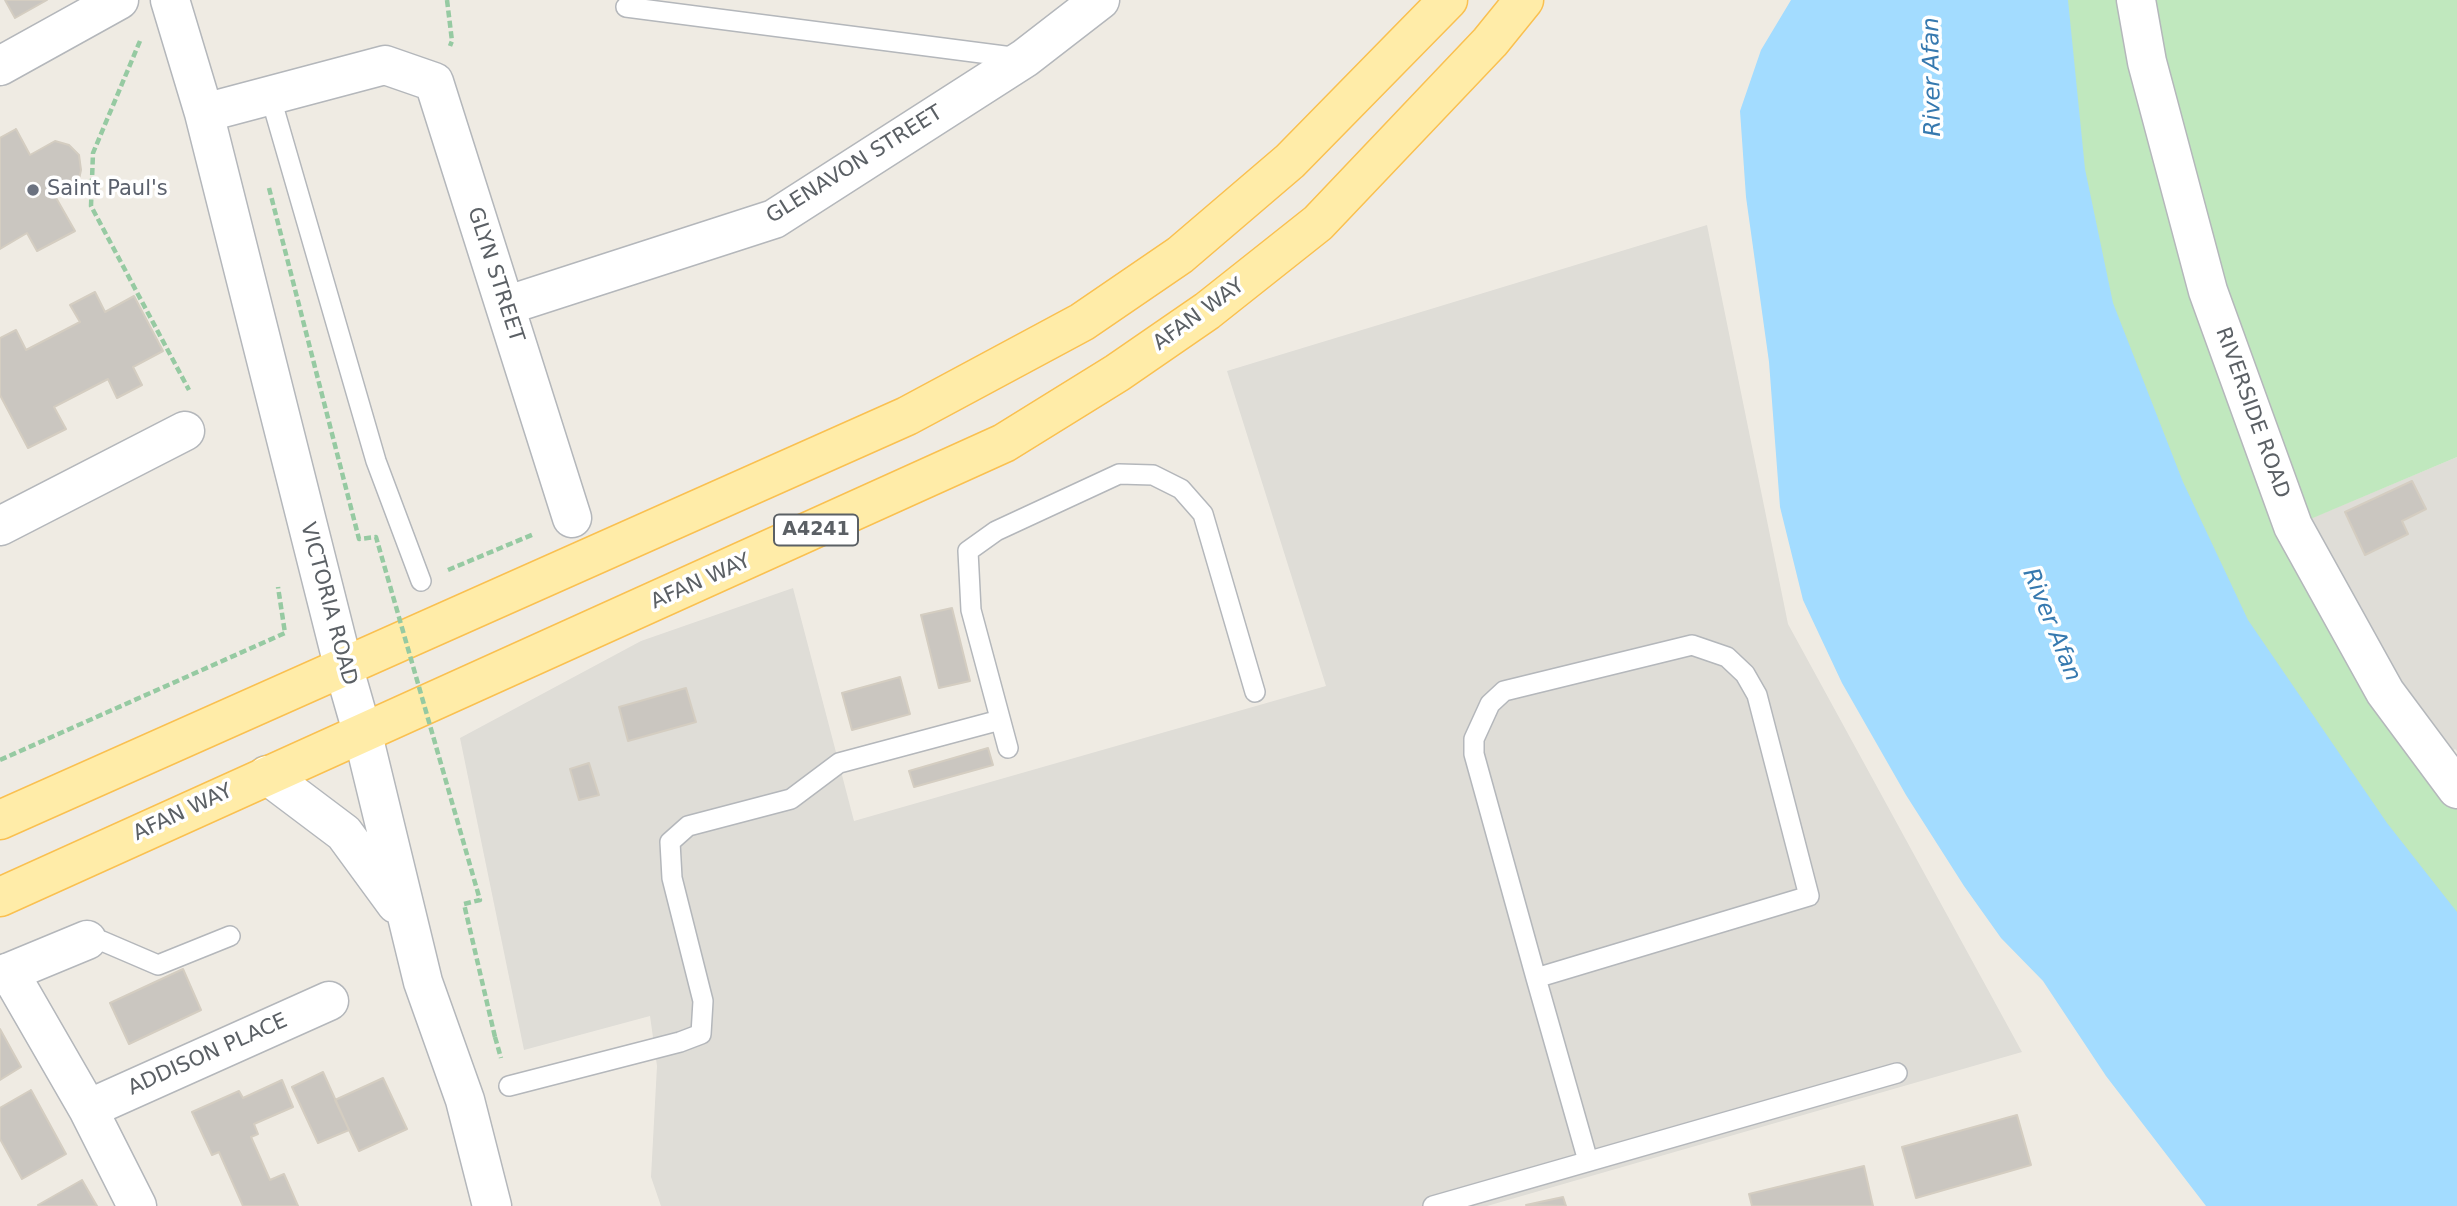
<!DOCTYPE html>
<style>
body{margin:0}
canvas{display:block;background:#efebe3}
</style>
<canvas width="2457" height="1206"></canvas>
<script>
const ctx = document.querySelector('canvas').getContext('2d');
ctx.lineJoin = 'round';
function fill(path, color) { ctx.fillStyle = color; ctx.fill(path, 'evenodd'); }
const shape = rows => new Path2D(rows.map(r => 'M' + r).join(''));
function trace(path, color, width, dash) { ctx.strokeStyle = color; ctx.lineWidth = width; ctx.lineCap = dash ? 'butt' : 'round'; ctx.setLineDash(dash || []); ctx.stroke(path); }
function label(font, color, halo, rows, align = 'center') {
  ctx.font = font + ' "DejaVu Sans",sans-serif'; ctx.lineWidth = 7; ctx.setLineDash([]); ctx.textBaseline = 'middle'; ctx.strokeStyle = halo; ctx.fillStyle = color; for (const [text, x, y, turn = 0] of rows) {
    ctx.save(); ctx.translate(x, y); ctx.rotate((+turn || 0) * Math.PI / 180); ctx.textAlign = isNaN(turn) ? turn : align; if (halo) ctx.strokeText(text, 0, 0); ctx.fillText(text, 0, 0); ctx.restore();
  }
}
fill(shape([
 [1707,225,1788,624,2022,1052,1487,1206,661,1206,651,1177,657,1066,650,1016,524,1050,460,738,641,641,793,588,854,821,1326,686,1227,371],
 [2457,457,2457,751,2455,749,2438,763,2293,526]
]), '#dfddd7');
fill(shape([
 [2062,0,2457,0,2457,457,2294,526,2457,789,2457,1206,2029,234]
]), '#c0e8be');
fill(shape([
 [1791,0,2068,0,2085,169,2113,303,2183,482,2248,620,2387,823,2457,912,2457,1206,2206,1206,2106,1076,2043,981,2001,938,1964,886,1906,795,1842,683,1803,600,1780,507,1769,362,1746,197,1740,111,1761,50]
]), '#a3dcff');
const building = shape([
 [5,0,47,0,15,18,5,0],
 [16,129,30,155,55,141,69,145,79,155,81,170,78,184,55,196,75,231,37,251,27,233,0,249,0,138,16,129],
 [95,292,105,312,134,296,163,351,133,367,142,385,117,398,108,379,54,407,66,429,28,448,0,395,0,338,16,330,26,350,80,322,70,305,95,292],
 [2412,481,2426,509,2402,521,2408,534,2365,555,2345,512,2412,481],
 [952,608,970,681,939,688,921,615,952,608],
 [900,677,910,714,852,730,842,693,900,677],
 [686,688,696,722,628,741,619,707,686,688],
 [988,748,993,765,914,787,909,771,988,748],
 [589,763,599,795,579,800,570,769,589,763],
 [183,969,201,1010,129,1044,110,1003,183,969],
 [0,1029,21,1067,0,1080,0,1029],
 [323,1072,349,1130,318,1143,292,1087,323,1072],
 [383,1078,407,1129,359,1151,335,1100,383,1078],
 [282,1080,293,1107,254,1124,258,1134,251,1137,270,1180,284,1174,298,1206,243,1206,219,1152,212,1155,192,1112,239,1091,243,1098,282,1080],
 [31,1090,66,1154,22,1179,0,1139,0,1108,31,1090],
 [2017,1115,2031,1165,1916,1198,1902,1147,2017,1115],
 [1864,1166,1873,1206,1752,1206,1749,1194,1864,1166],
 [82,1180,97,1206,39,1206,38,1205,82,1180],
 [1563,1197,1566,1206,1526,1205,1563,1197]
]);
fill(building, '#cac6c0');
trace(building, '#d4cdc1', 2);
const service = shape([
 [626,7,1020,58],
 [270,95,376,461,421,581],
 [1008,748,971,610,968,551,996,531,1119,474,1153,475,1181,489,1203,514,1255,692],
 [87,940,102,941,158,965,230,936],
 [1536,978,1809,896,1757,695,1745,674,1727,657,1692,645,1504,691,1490,704,1474,739,1474,754,1536,978,1588,1161],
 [509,1086,680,1042,701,1034,703,1001,672,878,670,842,688,826,791,799,839,763,1000,720],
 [1433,1206,1897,1073]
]);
const minor = shape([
 [170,0,204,113,344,669],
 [2136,0,2147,62,2208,291,2293,526,2385,692,2457,789],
 [0,66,119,0],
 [204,113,385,65,434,82,572,518],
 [505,306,774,219,1025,58,1100,0],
 [0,526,185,431],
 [9,972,88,1109,137,1206],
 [0,976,87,940],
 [88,1109,329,1001]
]);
const tertiary = shape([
 [344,669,363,735,423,982,465,1100,492,1206],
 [267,775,344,833,396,904]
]);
const primary = shape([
 [0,820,907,416,1082,322,1180,255,1290,161,1448,0],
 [0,897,1004,443,1117,373,1207,311,1318,223,1490,42,1524,0]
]);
trace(service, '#b4b7bb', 22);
trace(minor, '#b4b7bb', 41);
trace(tertiary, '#b4b7bb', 41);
trace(primary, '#fac050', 41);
trace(shape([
 [447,0,452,41,450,46],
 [140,41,93,153,91,206,189,390],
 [448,570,534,534],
 [0,760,285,633,278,587],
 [495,1037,501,1058]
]), '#96caa2', 4.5, [7, 3.5]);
trace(service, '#fff', 19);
trace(minor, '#fff', 38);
trace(tertiary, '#fff', 38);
trace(primary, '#ffeca8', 38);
trace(shape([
 [269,188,359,539,376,537,480,900,464,904,495,1037]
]), '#96caa2', 4.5, [7, 3.5]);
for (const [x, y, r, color] of [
 [33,190,7,"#6b7280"]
]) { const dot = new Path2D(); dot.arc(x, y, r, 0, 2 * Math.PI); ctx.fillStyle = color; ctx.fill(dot); trace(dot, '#fff', 2.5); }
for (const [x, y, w] of [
 [816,530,84]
]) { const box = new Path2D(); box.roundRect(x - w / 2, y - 15.5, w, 31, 5); ctx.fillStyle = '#fff'; ctx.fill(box); trace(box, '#5b6065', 2); }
label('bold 19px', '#5b6065', null, [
 ["A4241",816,530]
]);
label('21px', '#5b6065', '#fff', [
 ["GLENAVON STREET",855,165,-32],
 ["GLYN STREET",495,275,72],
 ["AFAN WAY",1199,315,-36],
 ["RIVERSIDE ROAD",2252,413,70],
 ["AFAN WAY",701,582,-24],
 ["VICTORIA ROAD",328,604,75],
 ["AFAN WAY",183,813,-25],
 ["ADDISON PLACE",208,1055,-24]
]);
label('21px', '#5b616d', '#fff', [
 ["Saint Paul's",47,190]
], 'left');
label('italic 23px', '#3679af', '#fff', [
 ["River Afan",1933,77,-91],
 ["River Afan",2051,625,68]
]);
</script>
